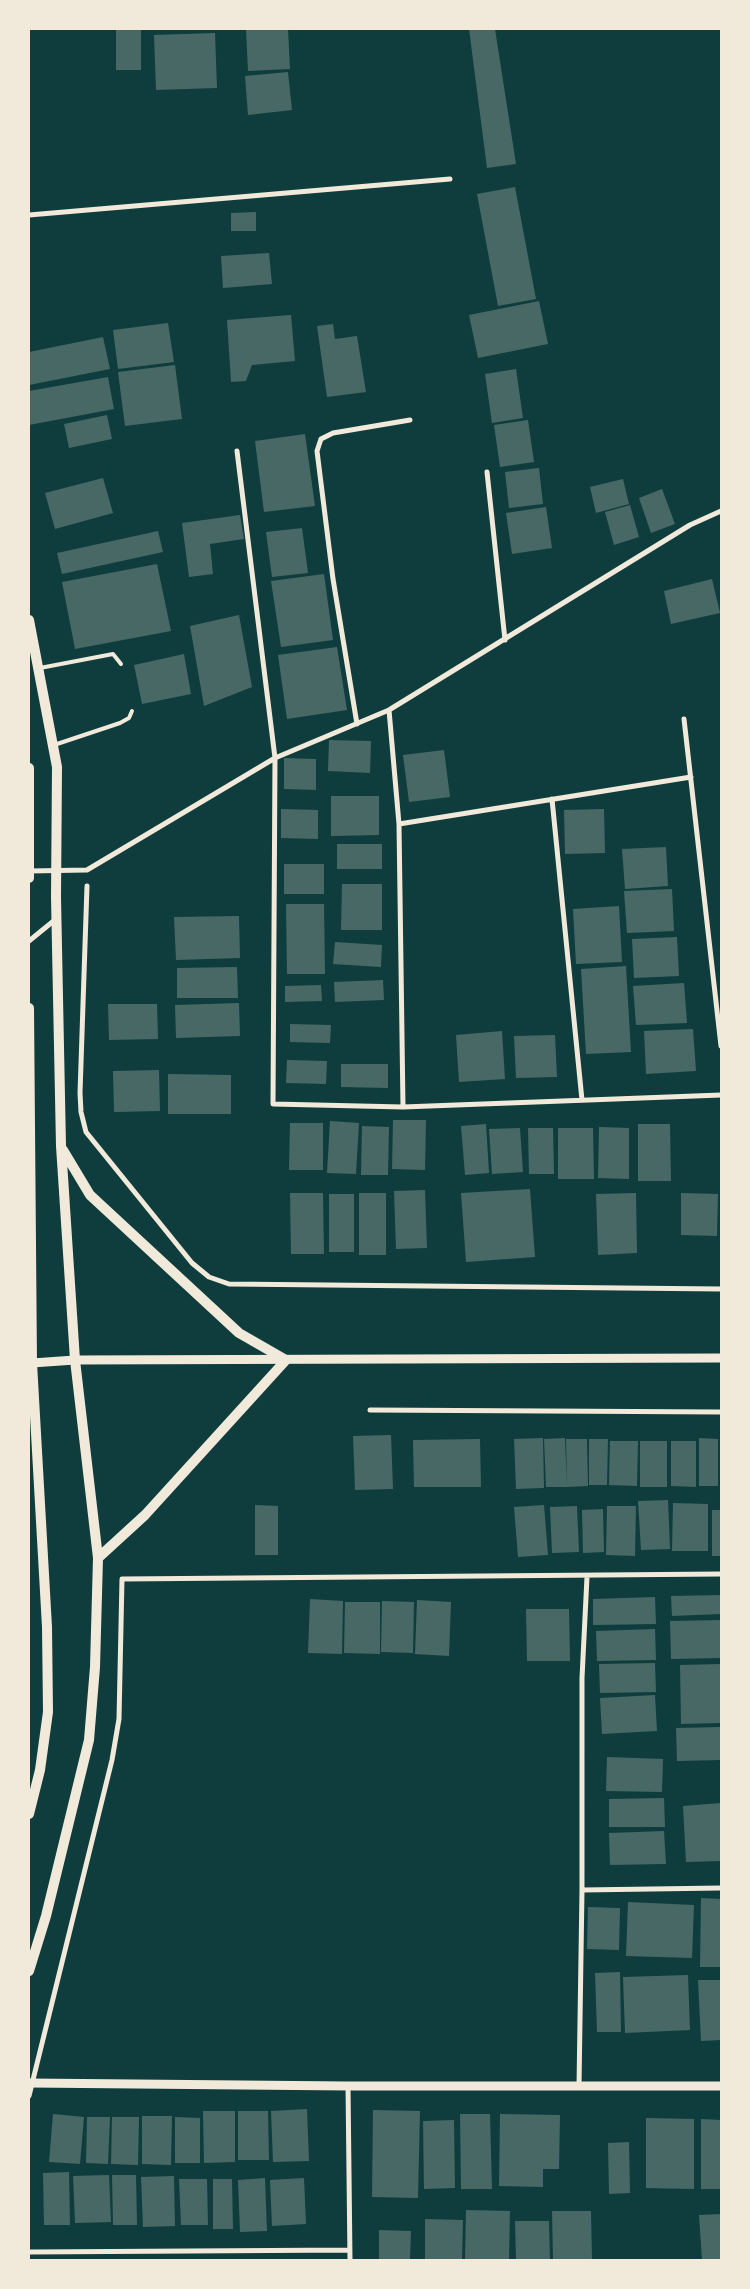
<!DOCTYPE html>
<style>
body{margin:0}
#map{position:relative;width:750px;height:2289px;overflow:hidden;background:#0f3d3e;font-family:"Archivo Narrow",sans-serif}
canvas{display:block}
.frame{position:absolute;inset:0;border:30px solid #f1e9da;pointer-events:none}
</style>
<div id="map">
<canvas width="750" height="2289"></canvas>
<div class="frame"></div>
</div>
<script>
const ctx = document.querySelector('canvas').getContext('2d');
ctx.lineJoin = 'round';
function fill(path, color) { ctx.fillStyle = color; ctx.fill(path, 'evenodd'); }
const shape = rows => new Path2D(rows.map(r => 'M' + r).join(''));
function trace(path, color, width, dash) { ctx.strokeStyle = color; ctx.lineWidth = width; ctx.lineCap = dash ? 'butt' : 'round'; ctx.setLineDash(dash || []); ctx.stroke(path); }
fill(shape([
 [116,29,141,29,141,70,116,70],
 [246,29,288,29,290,69,248,71],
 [469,29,495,29,516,164,487,168],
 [215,33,217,88,156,90,154,35],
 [288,72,292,110,248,115,245,76],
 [515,187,536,299,498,306,477,194],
 [256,212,256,231,231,231,231,213],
 [269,253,272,284,223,288,221,256],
 [539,301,548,344,478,358,469,315],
 [291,315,295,361,252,365,246,381,231,382,227,320],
 [168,323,174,362,118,369,113,330],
 [333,324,335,339,357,336,366,392,327,397,317,326],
 [103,337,110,369,29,385,29,352],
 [175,365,182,419,125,426,118,372],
 [516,369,523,418,492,423,485,374],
 [108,377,114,409,29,425,29,391],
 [107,415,112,439,69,448,64,424],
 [528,420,534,462,500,467,494,425],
 [305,434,315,506,264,512,255,441],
 [539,468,543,504,509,508,505,472],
 [103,478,113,513,55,529,45,493],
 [623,479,629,504,596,513,590,487],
 [662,489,675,524,651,533,639,498],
 [630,505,639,537,614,545,605,512],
 [546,507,552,548,512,554,506,513],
 [240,515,244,539,210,544,213,574,189,577,182,523],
 [302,528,308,573,272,577,266,532],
 [158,531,163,552,62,574,57,553],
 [157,564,171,631,75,649,62,582],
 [324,574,333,640,281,647,271,581],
 [712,579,720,613,671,624,664,591],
 [239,615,252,687,204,706,190,626],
 [337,647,347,710,287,719,278,655],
 [184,654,191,694,142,704,134,665],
 [329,740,371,741,370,773,328,771],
 [444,750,450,797,409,802,403,755],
 [284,758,316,759,316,790,284,789],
 [331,796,379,796,379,835,331,836],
 [281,809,318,810,318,839,281,838],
 [604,809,605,853,565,854,564,810],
 [337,844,382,844,382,869,337,869],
 [666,847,668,886,625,889,622,849],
 [284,864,324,864,324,894,284,894],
 [342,884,382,884,382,930,341,930],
 [672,889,674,931,627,933,624,891],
 [286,904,324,904,325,974,287,974],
 [619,906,622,962,576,964,573,909],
 [239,916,240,958,176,960,174,917],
 [677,937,679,976,634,978,632,939],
 [335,942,382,945,381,967,333,964],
 [626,966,631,1052,586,1054,581,969],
 [237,967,238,998,177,998,177,968],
 [383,980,384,1000,335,1002,334,982],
 [684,983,687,1023,636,1025,633,986],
 [321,985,322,1001,285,1002,285,986],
 [239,1003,240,1036,176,1038,175,1005],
 [108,1004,157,1004,158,1039,109,1040],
 [290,1024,331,1025,330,1043,290,1042],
 [693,1029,696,1071,646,1074,644,1031],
 [502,1031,505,1079,459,1082,456,1035],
 [555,1035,557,1077,516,1078,514,1036],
 [287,1060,327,1061,326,1084,286,1083],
 [341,1064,388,1064,388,1088,341,1087],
 [159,1070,160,1111,114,1112,113,1071],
 [168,1074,231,1075,231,1114,168,1114],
 [393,1120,426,1120,425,1170,392,1169],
 [330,1121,359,1123,356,1174,327,1173],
 [290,1123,323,1123,323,1170,289,1170],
 [486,1124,489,1173,465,1175,461,1126],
 [638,1124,670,1124,671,1181,638,1181],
 [362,1126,389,1127,388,1175,361,1175],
 [599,1127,629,1128,629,1179,598,1178],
 [520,1128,523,1172,492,1174,489,1129],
 [528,1128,553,1128,554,1174,529,1174],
 [558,1128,593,1128,594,1179,558,1179],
 [530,1189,535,1257,466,1262,461,1193],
 [425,1190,427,1248,396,1249,394,1191],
 [290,1193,323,1193,324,1254,291,1254],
 [359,1193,386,1193,386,1255,359,1255],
 [636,1193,637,1253,598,1255,596,1194],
 [681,1193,718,1194,717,1236,681,1235],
 [329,1194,354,1194,354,1252,329,1252],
 [391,1435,393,1489,355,1490,353,1436],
 [543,1438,544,1488,516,1489,514,1439],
 [565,1438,567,1487,546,1487,544,1439],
 [699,1438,718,1439,718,1486,699,1486],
 [480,1439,481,1487,414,1487,413,1440],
 [566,1439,587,1439,588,1486,567,1487],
 [589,1439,608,1439,607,1485,589,1485],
 [610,1441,638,1441,637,1486,609,1485],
 [640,1441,667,1441,667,1487,640,1487],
 [671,1441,696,1441,696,1487,671,1486],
 [668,1500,670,1549,641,1550,638,1501],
 [673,1503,708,1504,708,1551,672,1551],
 [255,1505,278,1506,278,1555,255,1555],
 [544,1505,548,1555,518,1557,514,1507],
 [577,1506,579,1552,552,1553,550,1507],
 [607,1506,636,1506,635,1556,606,1555],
 [603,1509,604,1552,583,1553,582,1510],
 [712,1510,721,1510,721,1556,712,1556],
 [721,1595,721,1614,672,1616,671,1596],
 [655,1597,656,1624,593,1625,593,1599],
 [310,1599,343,1601,342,1654,308,1653],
 [417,1600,451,1602,449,1656,415,1654],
 [382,1601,414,1602,413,1653,381,1652],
 [345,1602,380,1602,380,1654,344,1653],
 [526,1609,569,1609,570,1661,527,1661],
 [721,1620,721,1658,671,1659,670,1621],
 [655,1629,656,1660,597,1661,596,1631],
 [655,1663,656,1692,600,1693,599,1664],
 [721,1664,721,1723,681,1724,680,1665],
 [655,1695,657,1731,602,1734,600,1698],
 [721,1727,721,1760,677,1761,676,1728],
 [607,1757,663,1759,662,1792,606,1791],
 [664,1798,665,1827,609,1827,609,1799],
 [721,1803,721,1861,686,1862,683,1806],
 [664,1831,666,1864,610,1865,609,1833],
 [701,1898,721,1899,721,1967,700,1967],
 [628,1902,694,1905,692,1958,626,1956],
 [588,1907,620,1908,619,1950,587,1949],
 [620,1972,621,2032,597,2032,595,1973],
 [688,1975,690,2030,625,2033,623,1977],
 [698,1980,721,1980,721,2040,701,2041],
 [307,2109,309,2161,273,2162,271,2111],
 [373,2110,420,2111,418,2198,372,2197],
 [203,2111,235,2111,235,2162,204,2163],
 [238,2111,268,2111,269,2160,238,2160],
 [53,2114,84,2117,80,2164,49,2162],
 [460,2114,490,2114,492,2189,461,2189],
 [500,2114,560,2115,559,2169,543,2169,543,2187,499,2186],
 [142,2116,172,2116,171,2165,142,2164],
 [87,2117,110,2117,108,2164,86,2163],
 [112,2117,139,2117,138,2165,111,2164],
 [175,2117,200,2118,200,2163,175,2163],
 [646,2118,694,2119,694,2189,646,2188],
 [701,2119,721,2120,721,2189,701,2189],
 [454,2120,455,2188,424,2189,423,2121],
 [629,2142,630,2193,609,2194,608,2143],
 [69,2172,70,2225,44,2225,43,2173],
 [109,2175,111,2222,75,2223,73,2176],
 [112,2175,136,2175,137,2225,113,2225],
 [174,2176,175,2226,143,2227,141,2177],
 [265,2178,267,2231,240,2232,238,2180],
 [304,2178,306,2224,272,2226,270,2180],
 [179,2179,207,2179,208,2225,181,2225],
 [213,2179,232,2179,233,2229,213,2229],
 [466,2210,510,2211,509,2260,465,2260],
 [552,2211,591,2211,592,2260,553,2260],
 [721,2214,721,2260,702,2260,699,2215],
 [425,2219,463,2220,462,2260,425,2260],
 [515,2221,549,2221,550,2260,516,2260],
 [379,2230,411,2231,410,2260,379,2260]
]), '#486865');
trace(shape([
 [40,668,113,654,121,664],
 [54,745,120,723,129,718,132,711]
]), '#f1e9da', 4);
trace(shape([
 [29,215,450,179],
 [237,451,275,758,273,1104,403,1107,721,1095],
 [487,472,505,640],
 [389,710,399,824,403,1107],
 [684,719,721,1046],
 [357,724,333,579,317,451,321,439,333,433,410,420],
 [552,799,582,1100],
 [399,824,691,777],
 [29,871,87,870,275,758,389,710,690,525,721,511],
 [87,886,80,1093,81,1112,86,1132,192,1263,209,1277,229,1284,721,1289],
 [29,941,56,919],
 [370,1410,721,1412],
 [582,1890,721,1888],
 [348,2086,350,2260],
 [579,2086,582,1890,582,1678,587,1577],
 [29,2096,112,1760,119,1719,122,1579,721,1574],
 [29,2252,350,2250]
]), '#f1e9da', 5);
trace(shape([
 [32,1363,75,1360,721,1358],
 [29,2083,348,2086,721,2086]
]), '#f1e9da', 9);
trace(shape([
 [29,620,57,767,56,897,61,1146,75,1360,98,1558,95,1667,89,1740,46,1916,29,1971],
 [29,768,29,878],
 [29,1008,32,1363,47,1627,48,1712,40,1770,29,1814],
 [63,1150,90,1195,239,1333,286,1360,145,1515,98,1558]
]), '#f1e9da', 10);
</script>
